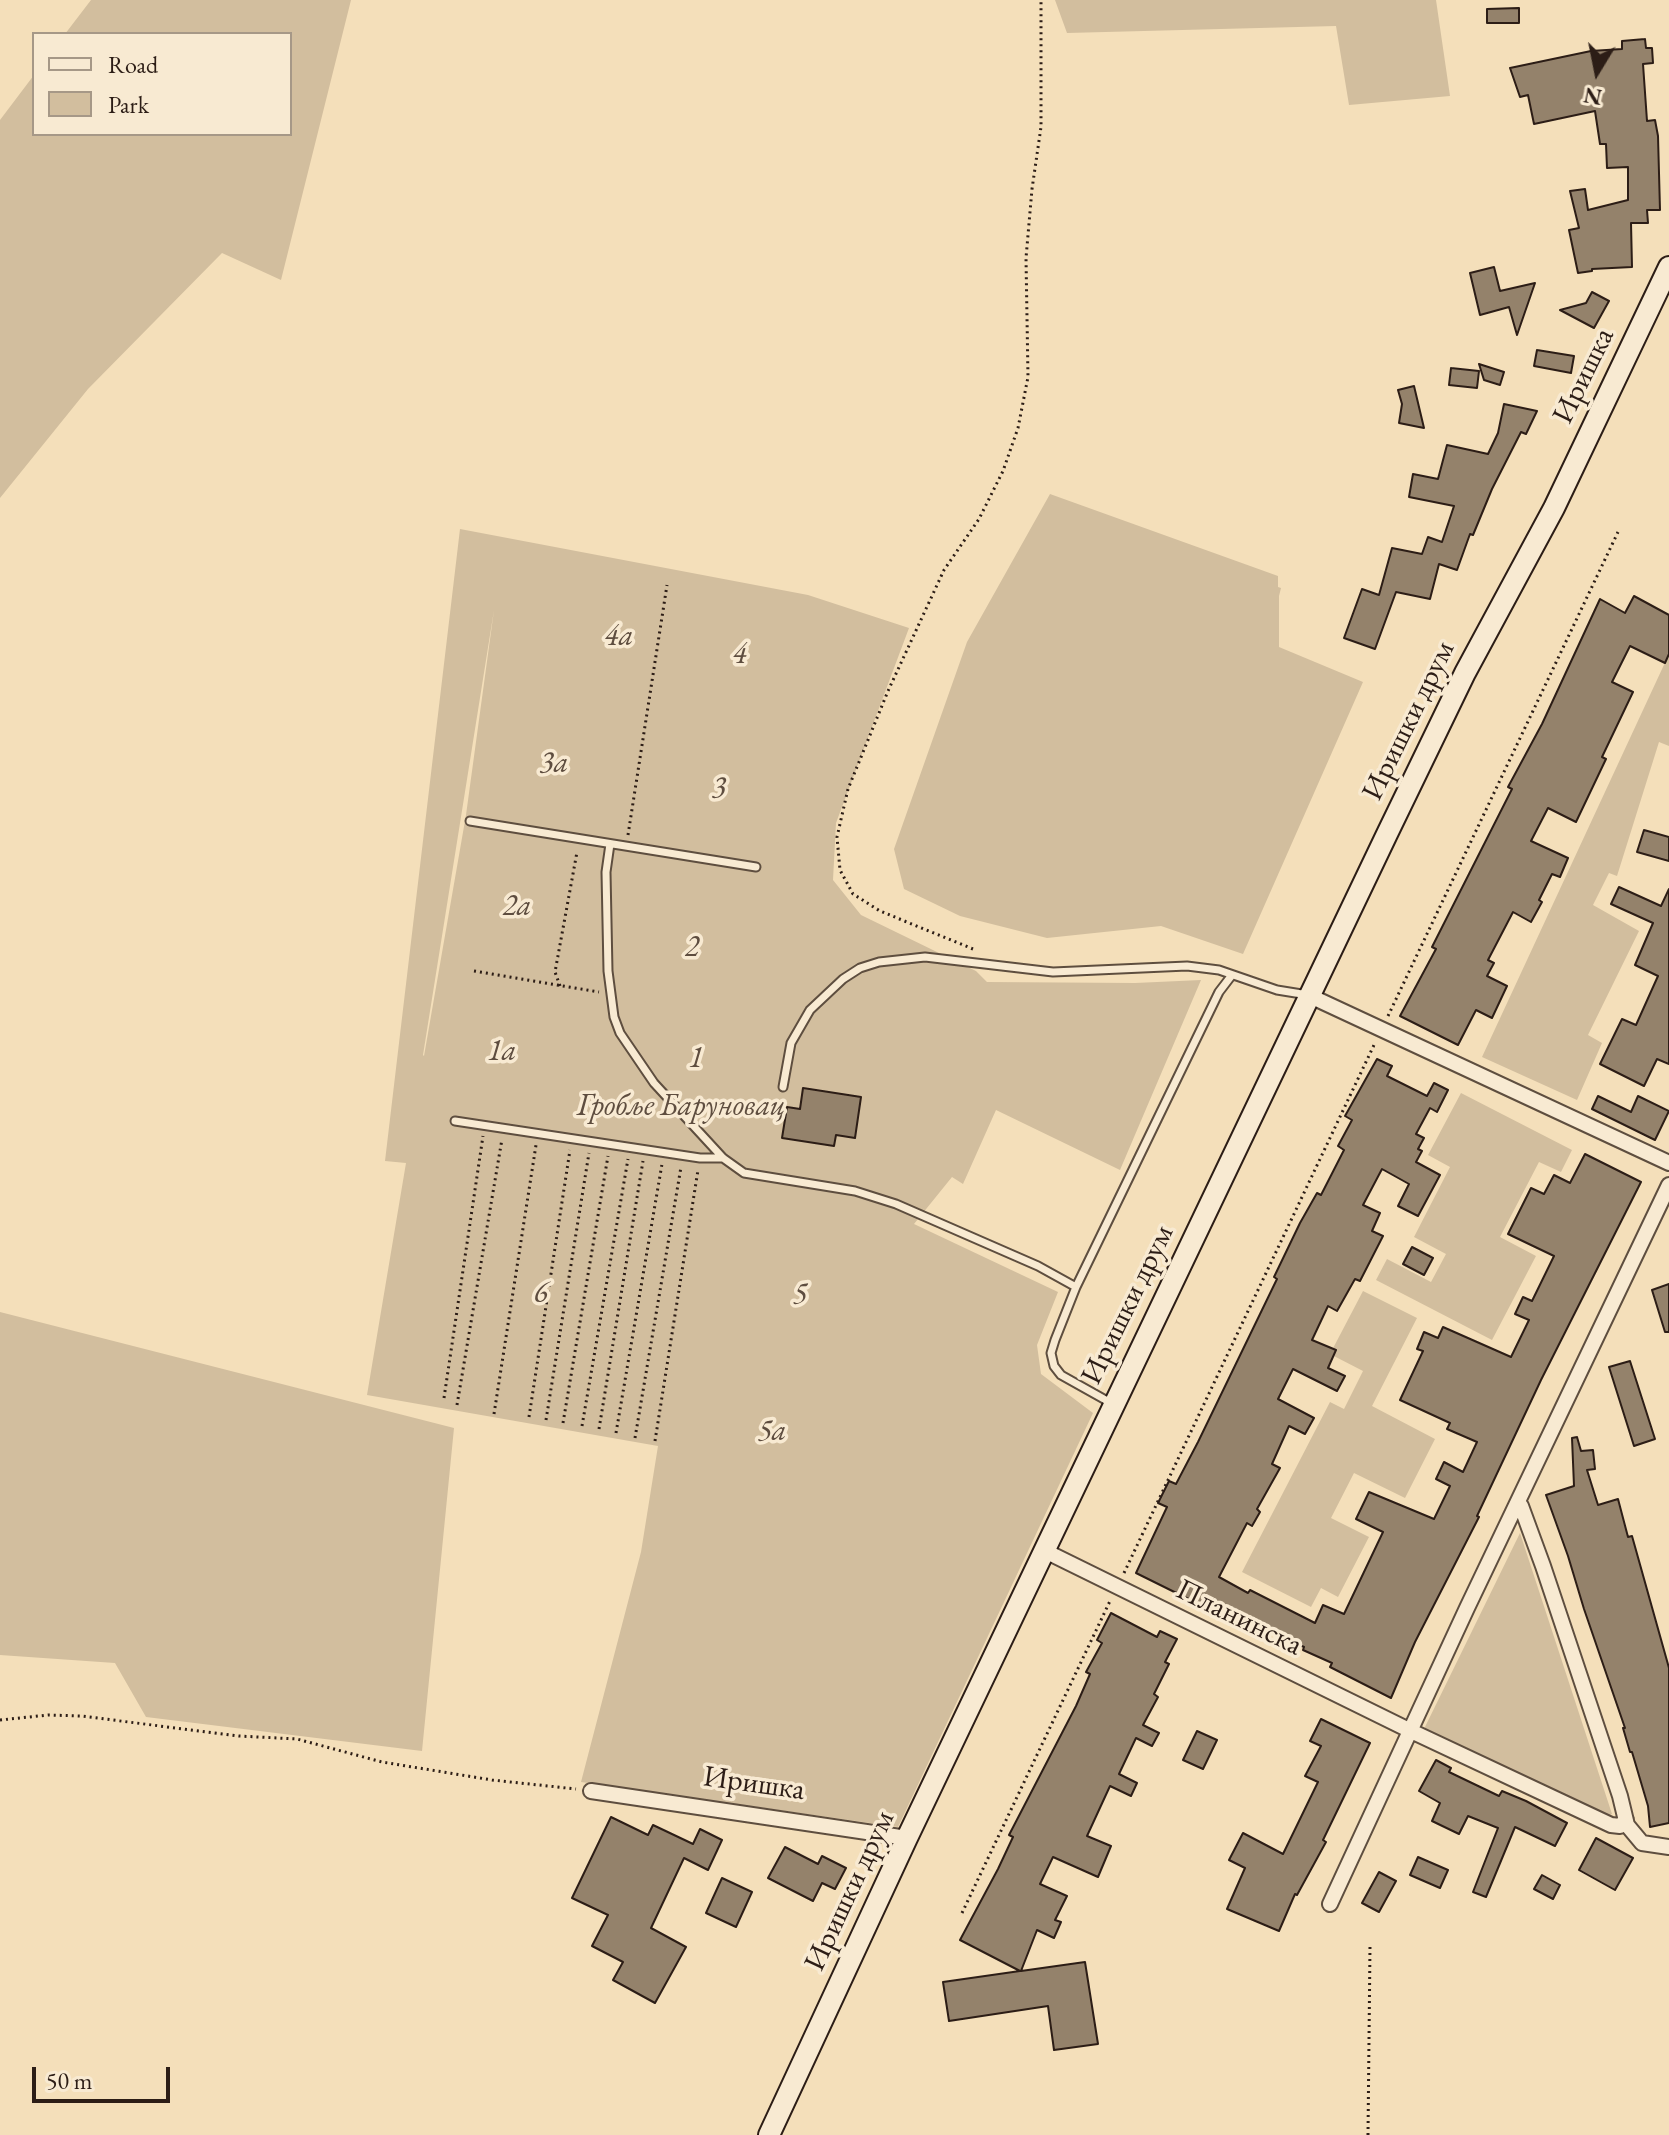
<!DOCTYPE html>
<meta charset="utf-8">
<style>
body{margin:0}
#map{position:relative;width:1669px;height:2135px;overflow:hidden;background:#f4dfba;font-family:"EB Garamond",serif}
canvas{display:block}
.legend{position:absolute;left:32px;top:32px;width:260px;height:104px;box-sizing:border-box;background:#f8ead2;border:2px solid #a69887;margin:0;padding:10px 14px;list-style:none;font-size:24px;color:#2c1d16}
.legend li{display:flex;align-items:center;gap:16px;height:40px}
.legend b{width:40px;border:2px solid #a69887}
.north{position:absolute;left:1557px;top:32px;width:80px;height:80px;-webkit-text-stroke:6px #f8ead2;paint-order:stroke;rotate:190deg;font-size:22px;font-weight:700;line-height:32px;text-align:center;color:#2c1d16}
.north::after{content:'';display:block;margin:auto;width:28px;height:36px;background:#2c1d16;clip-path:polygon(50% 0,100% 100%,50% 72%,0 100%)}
.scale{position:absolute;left:32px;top:2067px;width:138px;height:36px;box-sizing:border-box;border:4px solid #2c1d16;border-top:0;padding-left:10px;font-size:24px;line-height:28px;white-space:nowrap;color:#2c1d16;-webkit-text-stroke:6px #f8ead2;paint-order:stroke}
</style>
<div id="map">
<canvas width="1669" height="2135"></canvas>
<ul class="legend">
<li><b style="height:10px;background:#f8ead2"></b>Road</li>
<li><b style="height:22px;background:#d2be9e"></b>Park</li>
</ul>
<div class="north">N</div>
<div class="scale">50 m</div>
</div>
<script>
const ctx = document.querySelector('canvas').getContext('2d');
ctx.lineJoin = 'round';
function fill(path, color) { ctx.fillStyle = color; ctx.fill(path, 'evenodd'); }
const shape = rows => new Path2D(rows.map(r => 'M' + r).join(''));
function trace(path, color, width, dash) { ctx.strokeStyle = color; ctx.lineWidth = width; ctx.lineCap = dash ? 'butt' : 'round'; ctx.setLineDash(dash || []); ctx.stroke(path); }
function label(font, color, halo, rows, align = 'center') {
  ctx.font = font + ' "EB Garamond",serif'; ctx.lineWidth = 7; ctx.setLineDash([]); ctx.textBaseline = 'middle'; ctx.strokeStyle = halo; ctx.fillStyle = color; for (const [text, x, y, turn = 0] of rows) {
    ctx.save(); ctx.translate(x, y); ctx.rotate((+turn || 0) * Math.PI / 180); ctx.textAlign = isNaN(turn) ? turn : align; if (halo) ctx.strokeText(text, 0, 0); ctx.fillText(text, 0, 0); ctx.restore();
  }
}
fill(shape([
 [91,0,351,0,281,280,222,253,88,389,0,498,0,120,34,75,34,134,290,134,290,34,65,34],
 [1055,0,1436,0,1450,96,1349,105,1336,26,1067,33],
 [1050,494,1278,576,1278,587,1281,588,1279,596,1279,647,1363,682,1243,954,1161,926,1047,938,960,916,904,889,894,849,967,642],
 [460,529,808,595,909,628,836,823,833,880,861,915,976,971,987,982,1135,983,1201,980,1120,1170,996,1110,963,1184,952,1177,914,1224,1058,1292,1037,1345,1041,1374,1093,1413,898,1827,581,1782,641,1552,658,1446,367,1395,406,1163,385,1161],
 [494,610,466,815,424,1056,423,1055],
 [1669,654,1669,746,1659,742,1617,876,1609,873,1593,905,1639,931,1588,1035,1602,1043,1577,1100,1482,1057],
 [1461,1093,1572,1150,1561,1172,1539,1162,1500,1237,1536,1256,1492,1340,1376,1280,1387,1259,1431,1282,1446,1254,1414,1237,1450,1167,1428,1155],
 [1363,1291,1417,1318,1372,1406,1435,1439,1405,1498,1354,1473,1331,1518,1369,1537,1338,1597,1321,1588,1311,1607,1242,1572,1330,1402,1344,1409,1363,1371,1330,1354],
 [0,1312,454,1428,422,1751,146,1717,115,1663,0,1655],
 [1520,1533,1612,1814,1605,1817,1424,1729]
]), '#d2be9e');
const building = shape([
 [1519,8,1519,23,1487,23,1487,9,1519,8],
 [1645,39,1646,48,1652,48,1653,63,1643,64,1647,121,1655,120,1658,136,1660,210,1647,210,1648,223,1631,223,1632,267,1592,269,1592,271,1578,273,1569,230,1579,228,1570,191,1585,189,1588,210,1628,200,1628,167,1607,168,1606,144,1600,144,1595,111,1534,124,1528,95,1520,97,1510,68,1591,51,1622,49,1622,41,1645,39],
 [1494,267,1500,291,1535,283,1517,335,1509,307,1480,315,1470,273,1494,267],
 [1592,292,1609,301,1594,328,1560,310,1586,303,1592,292],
 [1537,350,1574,356,1571,373,1534,366,1537,350],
 [1479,364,1504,372,1500,385,1484,380,1479,364],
 [1451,368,1479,371,1477,388,1449,385,1451,368],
 [1414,386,1424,428,1399,423,1402,404,1398,390,1414,386],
 [1504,404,1537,411,1526,434,1521,432,1492,489,1473,535,1470,534,1457,570,1439,564,1430,599,1396,592,1375,649,1344,638,1362,589,1379,595,1392,548,1422,554,1428,537,1442,542,1454,506,1409,497,1413,474,1438,479,1447,445,1488,454,1498,433,1504,404],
 [1634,596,1669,615,1669,654,1665,663,1630,646,1612,682,1633,692,1602,757,1606,759,1576,822,1548,808,1531,841,1568,858,1560,877,1552,874,1539,900,1542,902,1531,922,1513,912,1488,960,1494,963,1487,976,1507,986,1492,1018,1476,1010,1458,1045,1400,1016,1436,949,1432,947,1512,789,1508,787,1542,724,1600,599,1625,613,1634,596],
 [1644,830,1669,837,1669,861,1637,852,1644,830],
 [1619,887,1661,906,1669,889,1669,1064,1657,1059,1644,1086,1600,1064,1622,1019,1636,1025,1658,976,1635,965,1653,923,1611,904,1619,887],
 [1377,1059,1392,1066,1387,1076,1427,1096,1434,1083,1448,1090,1437,1112,1430,1108,1416,1134,1424,1138,1418,1149,1422,1151,1416,1162,1440,1175,1418,1216,1398,1206,1409,1184,1382,1169,1363,1205,1380,1213,1372,1231,1383,1236,1360,1281,1355,1279,1337,1311,1328,1306,1312,1340,1336,1350,1328,1368,1345,1376,1337,1391,1293,1369,1278,1399,1314,1418,1305,1434,1289,1426,1272,1464,1280,1468,1257,1509,1260,1512,1252,1526,1247,1523,1219,1577,1248,1593,1250,1590,1315,1623,1323,1605,1344,1614,1383,1532,1356,1519,1369,1492,1434,1519,1450,1486,1436,1479,1444,1462,1463,1472,1477,1442,1447,1429,1450,1423,1400,1400,1423,1351,1417,1349,1424,1332,1438,1338,1443,1327,1511,1357,1529,1320,1515,1314,1523,1297,1532,1301,1554,1256,1508,1234,1531,1188,1544,1194,1554,1175,1570,1183,1585,1154,1641,1182,1541,1380,1477,1516,1479,1517,1415,1642,1391,1698,1330,1667,1332,1663,1303,1650,1304,1647,1233,1614,1231,1620,1136,1573,1167,1507,1158,1503,1169,1481,1176,1484,1198,1442,1277,1279,1274,1277,1300,1223,1317,1193,1321,1195,1344,1150,1338,1146,1352,1120,1345,1116,1377,1059],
 [803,1088,861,1097,855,1138,836,1135,834,1146,782,1138,787,1107,800,1109,803,1088],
 [1598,1096,1631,1112,1638,1096,1669,1111,1655,1140,1592,1109,1598,1096],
 [1412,1247,1433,1258,1424,1275,1403,1264,1412,1247],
 [1669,1284,1669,1332,1665,1332,1652,1290,1669,1284],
 [1630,1361,1655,1439,1634,1446,1609,1367,1630,1361],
 [1577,1437,1581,1451,1593,1450,1595,1469,1587,1470,1598,1505,1618,1499,1628,1537,1632,1536,1669,1668,1669,1823,1650,1827,1648,1806,1632,1752,1630,1752,1623,1728,1625,1728,1584,1609,1568,1556,1546,1495,1574,1486,1572,1438,1577,1437],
 [1111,1613,1157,1637,1160,1631,1177,1639,1165,1662,1169,1664,1154,1694,1158,1697,1143,1725,1159,1733,1152,1746,1136,1738,1119,1774,1137,1783,1131,1796,1110,1786,1087,1836,1111,1846,1098,1877,1053,1857,1040,1884,1067,1896,1055,1920,1061,1922,1054,1938,1037,1930,1021,1971,1085,1962,1098,2044,1054,2050,1048,2006,949,2021,943,1982,1020,1971,960,1940,998,1869,1013,1837,1009,1835,1076,1706,1090,1674,1086,1672,1102,1643,1097,1640,1111,1613],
 [1321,1719,1370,1743,1323,1840,1326,1842,1297,1895,1295,1894,1279,1931,1227,1909,1245,1868,1229,1860,1243,1833,1283,1854,1318,1782,1305,1776,1321,1746,1310,1741,1321,1719],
 [1197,1731,1217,1740,1203,1769,1183,1760,1197,1731],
 [1436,1760,1451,1768,1449,1772,1499,1796,1502,1791,1526,1801,1567,1823,1555,1846,1515,1827,1486,1897,1473,1892,1498,1828,1468,1816,1459,1834,1432,1821,1440,1803,1419,1791,1436,1760],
 [611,1817,648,1835,653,1825,693,1844,700,1829,722,1840,708,1870,684,1858,651,1928,686,1947,655,2003,613,1980,623,1962,592,1946,608,1915,572,1898,611,1817],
 [1596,1838,1633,1858,1615,1890,1579,1870,1596,1838],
 [785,1847,818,1864,822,1856,846,1868,835,1889,822,1883,813,1901,768,1878,785,1847],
 [1418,1857,1448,1870,1440,1888,1410,1875,1418,1857],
 [1379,1872,1396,1881,1379,1912,1362,1903,1379,1872],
 [1542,1875,1560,1885,1553,1899,1534,1889,1542,1875],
 [722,1878,752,1892,736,1927,706,1913,722,1878]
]);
fill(building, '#94826b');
trace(building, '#2c1d16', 2);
const lane = shape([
 [470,821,756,867],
 [610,844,606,872,608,971,614,1017,620,1033,654,1083,723,1158,744,1173,855,1191,896,1204,1038,1266,1076,1287],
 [783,1087,791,1043,810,1010,843,979,860,968,879,962,925,957,1053,972,1187,966,1219,970,1277,990,1308,995],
 [455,1121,700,1158,723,1158],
 [1111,1403,1061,1375,1054,1366,1051,1353,1055,1340,1076,1287,1219,992,1232,975]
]);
const street = shape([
 [1310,996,1669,1163],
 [1518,1503,1521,1506,1543,1566,1620,1796,1627,1825,1642,1843,1669,1847],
 [1045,1551,1411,1731,1611,1825,1620,1826,1626,1820],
 [591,1791,907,1838],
 [1330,1904,1467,1608,1669,1185]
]);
const secondary = shape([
 [769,2135,907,1838,1387,834,1465,673,1554,508,1669,267]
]);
trace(lane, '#5e4e3f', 11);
trace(street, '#5e4e3f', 18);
trace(secondary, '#2c1d16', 24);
trace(shape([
 [628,835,667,585],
 [973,949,880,911,853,894,840,870,837,837,848,789,888,691,944,570,979,519,1003,471,1018,428,1028,377,1026,258,1032,189,1041,127,1041,0],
 [474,971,599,992],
 [560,986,555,972,577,852],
 [1388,1016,1618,532],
 [444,1398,483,1136],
 [457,1405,502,1139],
 [494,1414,536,1145],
 [529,1417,570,1150],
 [546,1420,589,1153],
 [563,1423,608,1156],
 [582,1426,628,1159],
 [599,1429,643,1161],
 [616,1433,662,1164],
 [635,1438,681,1167],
 [655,1441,698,1170],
 [1124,1573,1374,1045],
 [0,1720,48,1715,81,1716,239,1736,297,1739,382,1762,492,1780,576,1789],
 [962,1913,1110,1601],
 [1368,2135,1370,1946]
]), '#2c1d16', 3, [2, 4]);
trace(lane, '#f8ead2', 7);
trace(street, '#f8ead2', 14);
trace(secondary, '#f8ead2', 20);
label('30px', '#2c1d16', '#f8ead2', [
 ["Иришка",1584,376,-64],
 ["Иришки друм",1409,721,-64],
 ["Иришки друм",1128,1305,-64],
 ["Планинска",1239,1618,26],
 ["Иришка",754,1784,8],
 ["Иришки друм",850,1891,-65]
]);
label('italic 30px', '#5e4d3f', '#f8ead2', [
 ["4a",619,637],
 ["4",740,655],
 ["3a",554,764],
 ["3",719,789],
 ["2a",517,907],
 ["2",692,948],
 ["1a",502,1052],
 ["1",696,1059],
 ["Гробље Баруновац",681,1107],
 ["6",541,1294],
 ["5",800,1295],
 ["5a",772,1432]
]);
</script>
